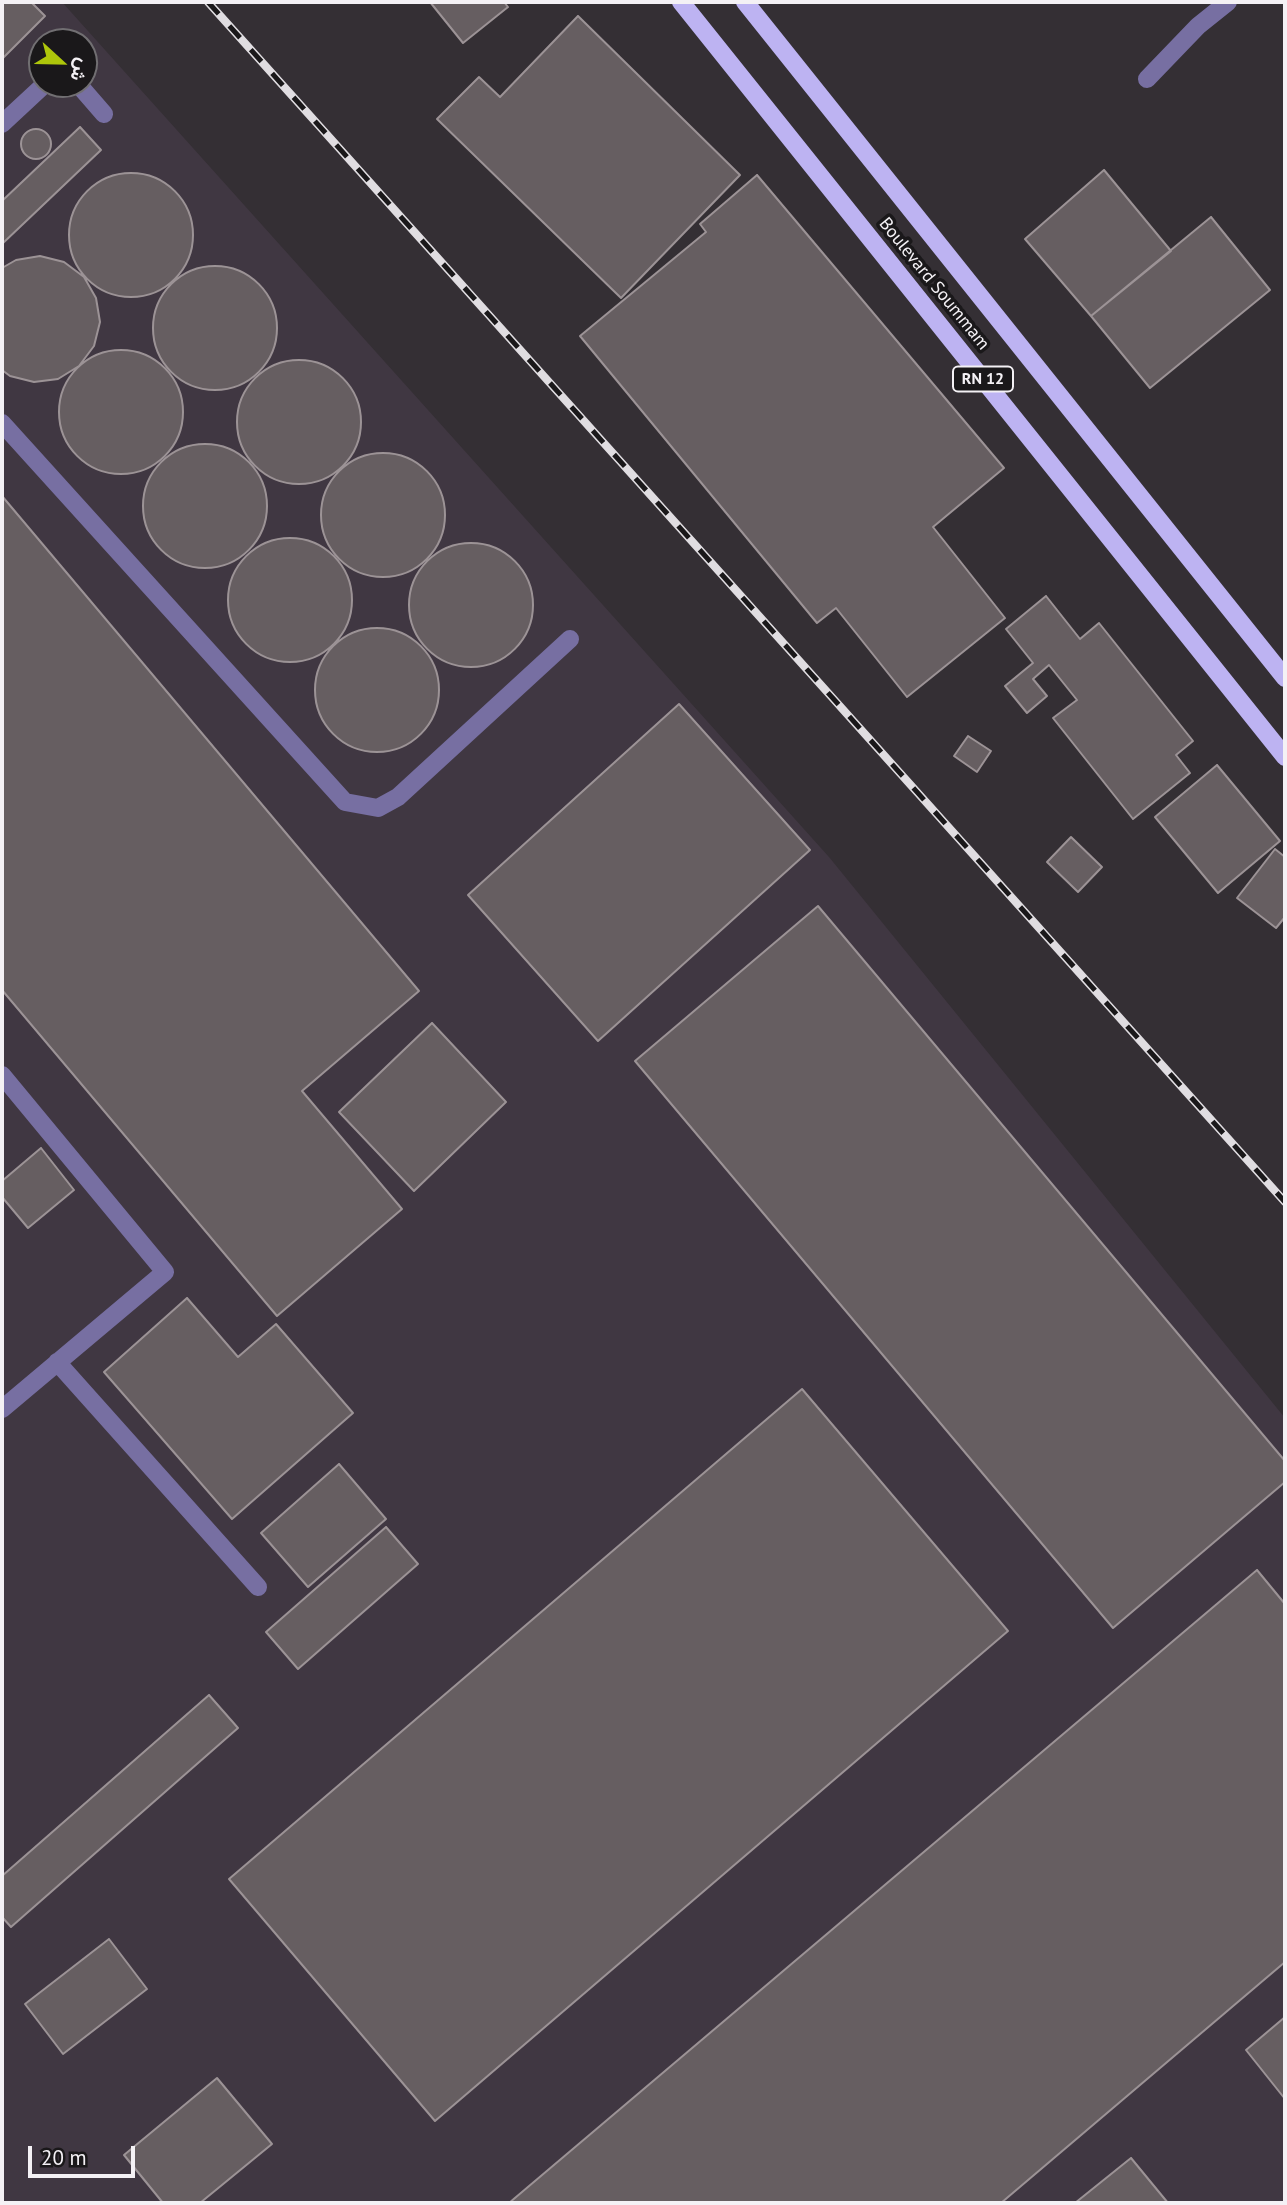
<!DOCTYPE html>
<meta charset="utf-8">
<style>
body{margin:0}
#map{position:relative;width:1287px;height:2205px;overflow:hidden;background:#342f34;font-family:"PT Sans",Vazirmatn,sans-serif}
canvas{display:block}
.frame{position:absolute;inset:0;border:4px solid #f4f1f5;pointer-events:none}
.north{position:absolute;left:28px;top:28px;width:70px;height:70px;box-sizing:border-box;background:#1a181a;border:2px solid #716f72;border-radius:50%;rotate:112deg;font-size:19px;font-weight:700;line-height:28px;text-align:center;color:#f4f1f5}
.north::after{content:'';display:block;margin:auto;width:24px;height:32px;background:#aec60b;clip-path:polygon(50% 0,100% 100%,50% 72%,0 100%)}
.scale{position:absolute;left:28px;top:2146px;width:107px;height:32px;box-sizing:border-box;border:4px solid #f4f1f5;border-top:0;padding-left:9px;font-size:21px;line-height:24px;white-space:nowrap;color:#f4f1f5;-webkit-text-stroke:5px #1a181a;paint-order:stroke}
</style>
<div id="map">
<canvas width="1287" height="2205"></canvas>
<div class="frame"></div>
<div class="north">ش</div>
<div class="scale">20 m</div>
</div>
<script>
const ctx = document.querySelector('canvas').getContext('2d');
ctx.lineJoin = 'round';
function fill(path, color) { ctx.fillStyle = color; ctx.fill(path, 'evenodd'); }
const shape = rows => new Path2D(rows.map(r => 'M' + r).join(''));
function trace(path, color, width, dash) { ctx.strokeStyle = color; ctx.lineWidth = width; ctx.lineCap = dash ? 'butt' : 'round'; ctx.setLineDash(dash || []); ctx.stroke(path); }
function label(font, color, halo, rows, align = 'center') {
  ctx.font = font + ' "PT Sans",sans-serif'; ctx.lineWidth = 7; ctx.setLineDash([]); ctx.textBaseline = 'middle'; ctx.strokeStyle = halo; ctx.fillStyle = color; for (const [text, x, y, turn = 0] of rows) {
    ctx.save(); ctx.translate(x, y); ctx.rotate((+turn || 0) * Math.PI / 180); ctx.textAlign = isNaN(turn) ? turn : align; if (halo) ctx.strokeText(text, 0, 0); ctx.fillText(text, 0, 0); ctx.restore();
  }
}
fill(shape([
 [2,2,62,2,829,857,1285,1418,1285,2203,2,2203],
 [42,42,84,42,84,84,42,84]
]), '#403742');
const building = shape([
 [2,2,31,2,45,16,2,59,2,2],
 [430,2,504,2,508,7,463,43,430,2],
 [578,16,740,175,621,298,437,119,479,77,500,97,578,16],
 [80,127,101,150,2,244,2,201,80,127],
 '21 144a15 15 0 1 1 30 0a15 15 0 1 1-30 0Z',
 [1104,170,1171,251,1091,316,1025,239,1104,170],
 '69 235a62 62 0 1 1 124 0a62 62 0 1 1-124 0Z',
 [757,175,1004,468,933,527,1005,618,907,697,836,608,817,623,580,336,706,232,700,224,757,175],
 [1211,217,1270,290,1150,388,1091,316,1211,217],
 [40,256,64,262,84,277,96,298,100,322,94,346,79,366,58,379,34,382,10,376,2,370,2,268,16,260,40,256],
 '153 328a62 62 0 1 1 124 0a62 62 0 1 1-124 0Z',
 '59 412a62 62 0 1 1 124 0a62 62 0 1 1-124 0Z',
 '237 422a62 62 0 1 1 124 0a62 62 0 1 1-124 0Z',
 '143 506a62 62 0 1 1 124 0a62 62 0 1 1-124 0Z',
 '321 515a62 62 0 1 1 124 0a62 62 0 1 1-124 0Z',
 [2,496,419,991,302,1091,402,1209,277,1316,2,990,2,496],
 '228 600a62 62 0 1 1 124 0a62 62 0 1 1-124 0Z',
 '409 605a62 62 0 1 1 124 0a62 62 0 1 1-124 0Z',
 [1046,596,1080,639,1099,623,1193,741,1176,755,1190,773,1133,819,1053,718,1077,700,1049,665,1033,679,1047,696,1027,713,1005,686,1033,663,1006,629,1046,596],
 '315 690a62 62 0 1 1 124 0a62 62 0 1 1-124 0Z',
 [679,704,810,850,598,1041,468,895,679,704],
 [968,736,991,751,977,772,954,756,968,736],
 [1217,765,1280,841,1218,893,1155,817,1217,765],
 [1071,837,1102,867,1078,892,1047,862,1071,837],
 [1275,849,1285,857,1285,917,1276,928,1237,898,1275,849],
 [818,906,1285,1461,1285,1482,1113,1628,635,1061,818,906],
 [432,1023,506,1102,414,1191,339,1112,432,1023],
 [41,1148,74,1190,28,1228,2,1197,2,1181,41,1148],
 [187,1298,238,1357,276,1324,353,1413,232,1519,104,1372,187,1298],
 [802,1389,1008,1631,435,2121,229,1879,802,1389],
 [339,1464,386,1519,308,1587,261,1533,339,1464],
 [386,1527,418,1564,298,1669,266,1632,386,1527],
 [1257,1570,1285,1604,1285,1962,1001,2203,509,2203,1257,1570],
 [209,1695,238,1728,11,1927,2,1917,2,1876,209,1695],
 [109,1939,147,1989,63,2054,25,2004,109,1939],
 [1285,2017,1285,2099,1246,2050,1285,2017],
 [217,2078,272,2144,200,2203,163,2203,124,2155,217,2078],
 [1131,2158,1168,2203,1075,2203,1131,2158]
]);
fill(building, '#665e61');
trace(building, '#9c9396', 2);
trace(shape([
 [1147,79,1198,26,1228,2],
 [78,84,104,114],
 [2,124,45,84],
 [2,423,345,802,378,808,398,797,570,639],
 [2,1075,165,1272,2,1409],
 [57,1362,258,1587]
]), '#776fa2', 18);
trace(shape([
 [681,2,1285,757],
 [745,2,1285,678]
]), '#bdb3f2', 18);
const rail = shape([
 [208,2,1285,1202]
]);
trace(rail, '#e0dde1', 8);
trace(rail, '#1a181a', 5, [16]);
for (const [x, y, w] of [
 [983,379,60]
]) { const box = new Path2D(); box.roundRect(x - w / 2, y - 12.5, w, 25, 5); ctx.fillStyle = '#1a181a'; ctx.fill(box); trace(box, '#f4f1f5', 2); }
label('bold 16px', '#f4f1f5', null, [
 ["RN 12",983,379]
]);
label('18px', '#f4f1f5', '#1a181a', [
 ["Boulevard Soummam",934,284,51]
]);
</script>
